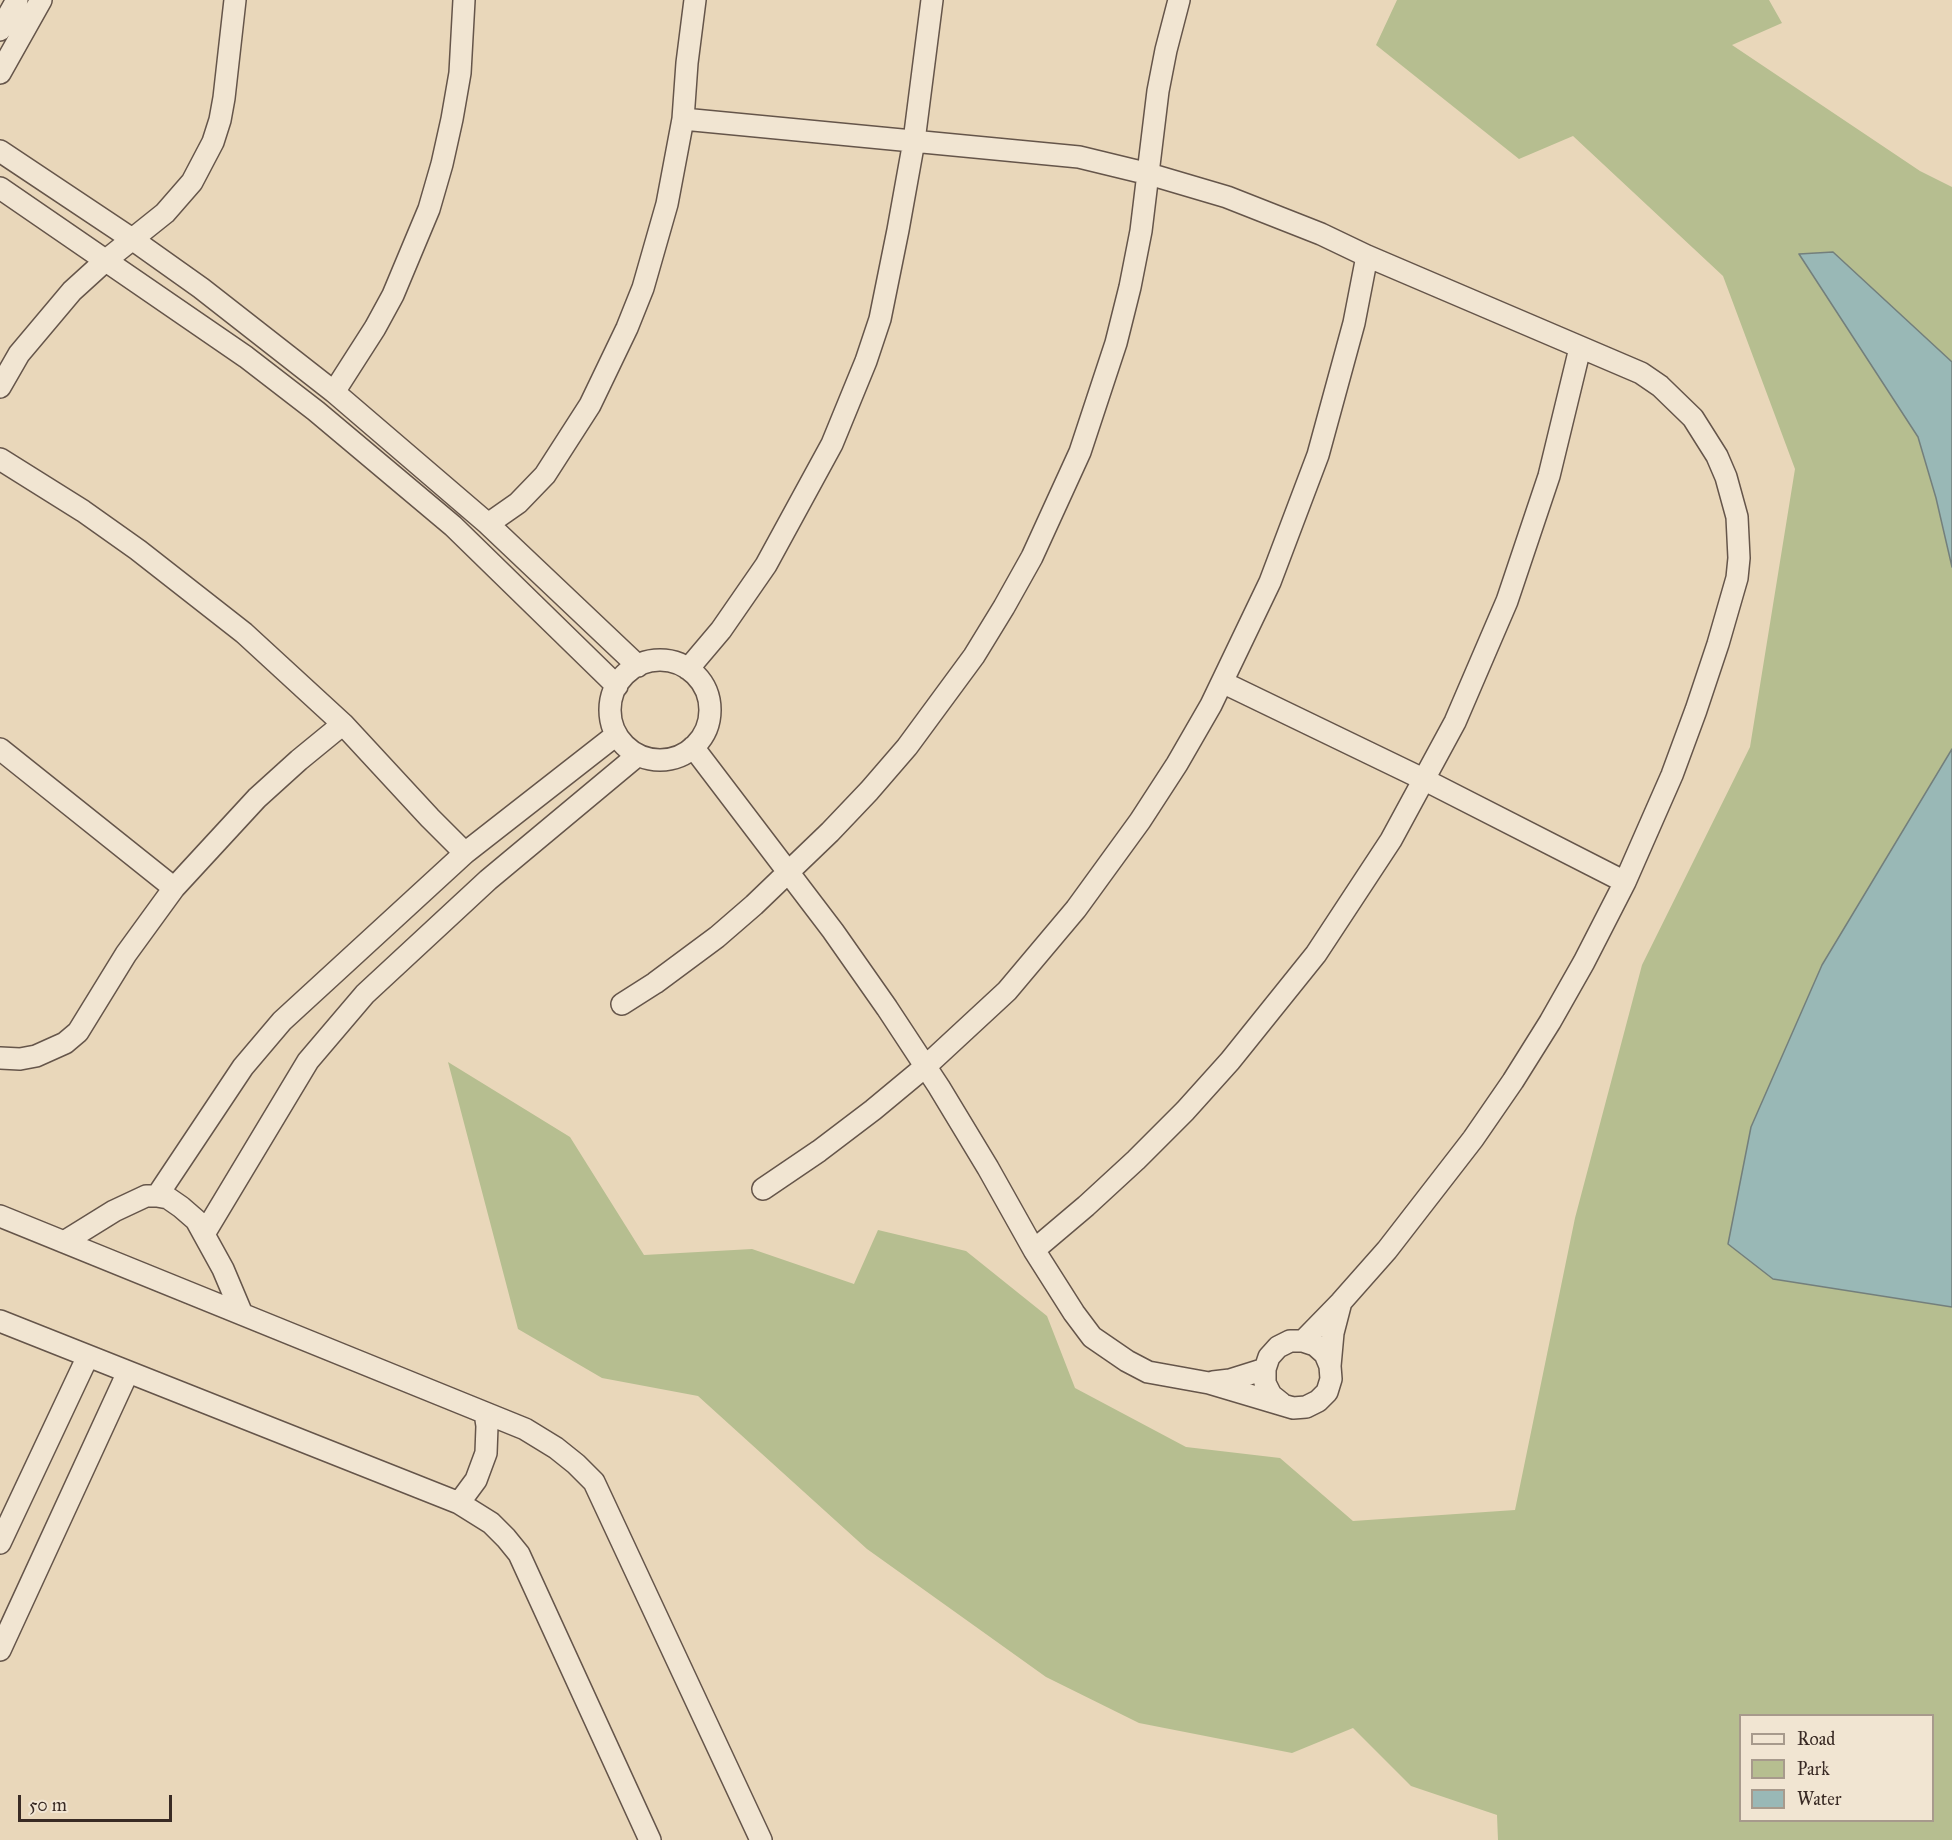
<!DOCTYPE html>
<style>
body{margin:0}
#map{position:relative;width:1952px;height:1840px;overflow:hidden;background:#e9d7ba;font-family:"IM FELL Great Primer",serif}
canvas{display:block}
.legend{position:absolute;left:1739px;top:1714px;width:195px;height:108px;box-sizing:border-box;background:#f1e5d2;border:2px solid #a79a8c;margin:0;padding:8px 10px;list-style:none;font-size:18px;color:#392a24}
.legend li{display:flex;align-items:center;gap:12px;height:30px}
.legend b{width:30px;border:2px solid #a79a8c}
.scale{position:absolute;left:18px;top:1795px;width:154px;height:27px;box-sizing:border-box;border:3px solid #392a24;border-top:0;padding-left:8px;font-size:18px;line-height:21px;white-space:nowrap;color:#392a24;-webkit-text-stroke:4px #f1e5d2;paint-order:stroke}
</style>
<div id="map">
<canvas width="1952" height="1840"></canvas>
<ul class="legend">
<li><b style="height:8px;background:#f1e5d2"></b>Road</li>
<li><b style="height:16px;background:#b6be90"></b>Park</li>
<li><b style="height:16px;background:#99b8b6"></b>Water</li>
</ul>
<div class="scale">50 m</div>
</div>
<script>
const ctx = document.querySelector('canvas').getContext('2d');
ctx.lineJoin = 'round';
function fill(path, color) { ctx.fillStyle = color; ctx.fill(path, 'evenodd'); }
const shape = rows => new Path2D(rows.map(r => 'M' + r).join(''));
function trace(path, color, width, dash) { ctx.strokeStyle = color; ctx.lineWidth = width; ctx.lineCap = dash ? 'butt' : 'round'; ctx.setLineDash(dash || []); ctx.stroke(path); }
fill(shape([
 [1397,0,1769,0,1782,23,1732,45,1920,171,1952,187,1952,362,1833,252,1799,254,1918,437,1936,498,1952,567,1952,749,1822,965,1751,1127,1773,1279,1952,1307,1952,1840,1498,1840,1497,1815,1411,1786,1353,1728,1292,1753,1139,1723,1046,1677,867,1549,698,1396,602,1378,518,1329,448,1062,570,1137,644,1255,752,1249,854,1284,878,1230,966,1251,1047,1316,1075,1388,1186,1447,1280,1458,1353,1521,1515,1510,1575,1218,1642,965,1750,747,1795,469,1723,276,1573,136,1519,159,1376,45],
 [1740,1716,1932,1716,1932,1820,1740,1820]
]), '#b6be90');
const water = shape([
 [1833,252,1952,362,1952,567,1936,498,1918,437,1799,254,1833,252],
 [1952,749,1952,1307,1773,1279,1728,1244,1751,1127,1822,965,1952,749]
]);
fill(water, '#99b8b6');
trace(water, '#737f7c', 1.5);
const minor = shape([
 [0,30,17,0],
 [0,73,41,0],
 [683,119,1079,157,1149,174,1227,197,1321,234,1367,256,1641,373,1660,386,1693,418,1717,456,1726,477,1737,517,1739,558,1737,578,1718,644,1696,710,1672,775,1625,882,1584,962,1550,1022,1513,1081,1473,1139,1387,1250,1341,1302,1303,1341],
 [0,151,132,239,201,288,334,392,488,524,638,666],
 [0,188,246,357,316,411,453,526,617,686],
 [0,387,19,354,72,291,105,261,165,213,192,182,213,142,220,120,224,98,235,0],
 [334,392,375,328,393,295,429,209,442,164,452,119,460,73,464,0],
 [0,459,83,511,138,550,244,633,343,724,430,818,465,853],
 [488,524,518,503,545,475,590,405,627,328,643,288,667,204,683,119,687,63,695,0],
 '610 710a50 50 0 1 1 100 0a50 50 0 1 1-100 0Z',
 [688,669,721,630,766,565,832,444,866,361,880,319,898,230,914,141,932,0],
 [1222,682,1425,780,1625,882],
 [693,747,833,931,887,1008,939,1087,988,1168,1034,1250,1074,1313,1092,1337,1127,1361,1148,1372,1209,1383,1293,1408,1306,1407,1318,1401,1327,1392,1331,1379,1330,1366,1325,1354,1315,1345,1303,1341,1290,1341,1278,1347,1269,1357,1265,1369,1265,1383,1271,1395,1281,1403],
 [0,749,174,888],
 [622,1004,655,983,717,937,754,905,830,832,869,791,907,747,974,656,1004,607,1032,557,1080,452,1116,343,1130,287,1141,231,1158,91,1166,50,1179,0],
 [0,1058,20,1059,36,1056,65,1043,78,1032,126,954,174,888,257,798,299,760,343,724],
 [763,1189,819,1151,873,1110,926,1066,1007,991,1076,909,1140,821,1177,764,1211,705,1270,582,1318,455,1354,323,1367,256],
 [157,1196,243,1067,282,1021,465,853,616,735],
 [0,1216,525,1429,556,1448,576,1464,594,1482,761,1840],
 [204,1234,308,1061,365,994,488,880,638,755],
 [64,1242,114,1211,146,1196,157,1196,168,1198,181,1207,196,1220,223,1269,242,1314],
 [1034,1250,1086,1206,1136,1160,1185,1111,1230,1061,1316,954,1391,840,1455,722,1507,601,1549,476,1580,348],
 [0,1321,459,1503,491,1523,506,1538,519,1554,650,1840],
 [1330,1366,1333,1333,1341,1302],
 [1213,1382,1230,1380,1265,1369],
 [459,1503,476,1480,486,1453,487,1426,485,1413],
 [0,1543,88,1356],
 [0,1650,128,1372]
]);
trace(minor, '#65554a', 24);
trace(minor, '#f1e5d2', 21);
</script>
